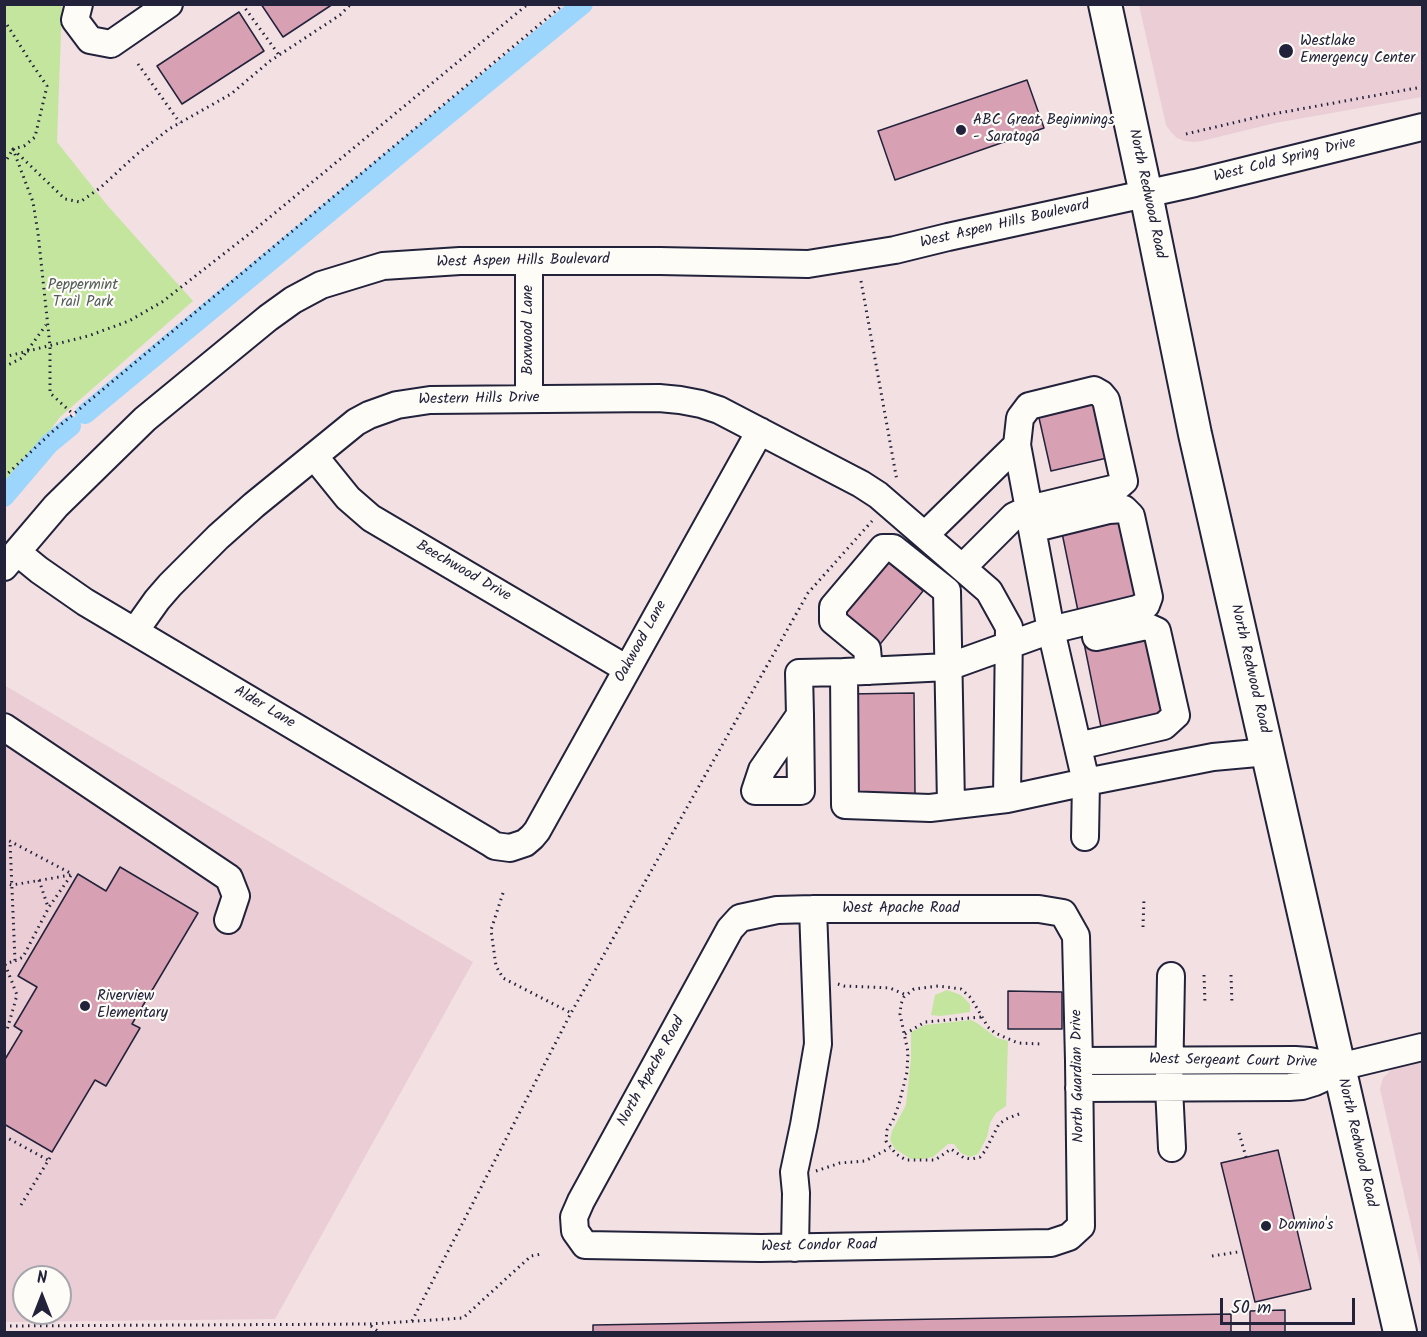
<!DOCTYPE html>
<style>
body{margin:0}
#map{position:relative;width:1427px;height:1337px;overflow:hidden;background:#f2e0e3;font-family:Kalam,sans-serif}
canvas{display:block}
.frame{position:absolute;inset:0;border:6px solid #22223b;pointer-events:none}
.north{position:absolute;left:12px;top:1265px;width:60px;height:60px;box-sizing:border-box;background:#fdfcf7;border:2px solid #a5a5ac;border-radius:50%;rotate:0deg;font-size:16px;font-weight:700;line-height:24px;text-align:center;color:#22223b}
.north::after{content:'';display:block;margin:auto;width:21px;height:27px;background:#22223b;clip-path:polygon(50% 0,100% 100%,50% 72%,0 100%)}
.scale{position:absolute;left:1220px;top:1298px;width:135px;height:27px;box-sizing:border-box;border:3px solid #22223b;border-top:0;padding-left:8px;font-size:18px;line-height:21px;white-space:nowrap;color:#22223b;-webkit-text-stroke:4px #fdfcf7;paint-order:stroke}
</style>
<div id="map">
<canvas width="1427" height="1337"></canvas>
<div class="frame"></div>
<div class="north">N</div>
<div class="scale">50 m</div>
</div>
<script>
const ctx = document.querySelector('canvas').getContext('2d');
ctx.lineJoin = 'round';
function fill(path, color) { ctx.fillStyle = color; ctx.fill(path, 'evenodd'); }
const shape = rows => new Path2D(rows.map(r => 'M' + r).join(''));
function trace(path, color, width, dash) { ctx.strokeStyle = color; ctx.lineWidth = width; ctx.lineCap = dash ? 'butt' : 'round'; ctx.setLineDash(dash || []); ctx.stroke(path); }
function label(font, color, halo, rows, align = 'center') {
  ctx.font = font + ' Kalam,sans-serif'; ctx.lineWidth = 4.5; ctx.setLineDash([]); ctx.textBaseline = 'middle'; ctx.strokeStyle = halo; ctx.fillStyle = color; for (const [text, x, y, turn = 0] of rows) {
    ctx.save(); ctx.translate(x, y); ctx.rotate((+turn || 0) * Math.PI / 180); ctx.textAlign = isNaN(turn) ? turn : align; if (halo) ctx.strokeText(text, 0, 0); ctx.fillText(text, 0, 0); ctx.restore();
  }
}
fill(shape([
 [1139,5,1422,5,1422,97,1275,123,1202,141,1194,142,1185,141,1177,138,1171,132,1166,125],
 [4,685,473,962,275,1319,5,1322],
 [24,1277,60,1277,60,1313,24,1313],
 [1422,1061,1422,1273,1380,1089,1383,1078,1392,1069]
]), '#eacdd5');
fill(shape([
 [5,4,62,5,57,142,107,205,193,301,60,417,5,492],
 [947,990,961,995,970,1004,970,1012,941,1016,931,1015,935,995],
 [971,1020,977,1023,997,1038,1008,1041,1006,1106,996,1113,990,1123,987,1137,978,1154,970,1157,961,1153,954,1144,948,1144,933,1157,923,1159,911,1159,895,1149,890,1140,892,1131,906,1105,911,1059,911,1032,925,1025]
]), '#c3e59e');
trace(shape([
 [85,414,402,152,583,4],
 [4,497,49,444,71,426]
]), '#9dd6fd', 20);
const building = shape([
 [261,4,333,4,283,37,261,4],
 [239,12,264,51,182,104,157,66,239,12],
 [1027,80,1044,128,895,180,878,131,1027,80],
 [1093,397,1107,458,1051,471,1037,409,1093,397],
 [1121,516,1139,599,1078,611,1061,528,1121,516],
 [884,559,923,591,877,648,838,617,884,559],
 [1148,630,1165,714,1101,727,1084,643,1148,630],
 [914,693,915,795,849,795,848,694,914,693],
 [120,867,198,913,132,1024,140,1028,106,1086,95,1080,52,1152,4,1124,4,1061,22,1031,14,1026,37,987,18,976,78,874,106,891,120,867],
 [1008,991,1062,992,1062,1029,1008,1029,1008,991],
 [1278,1150,1311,1289,1255,1302,1221,1163,1278,1150],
 [1285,1310,1285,1332,1250,1332,1250,1311,1285,1310],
 [1231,1314,1231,1332,593,1332,593,1325,1231,1314]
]);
fill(building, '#d7a0b3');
trace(building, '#22223b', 1.5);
const minor = shape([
 [79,4,75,20,90,40,111,44,169,4],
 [529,261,529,399],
 [314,456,348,498,371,518,627,669],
 [925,535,1017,445],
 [17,552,39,570,85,602,489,842,495,846,510,848,525,843,532,837,537,831,760,431],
 [4,567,56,506,145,419,268,318,293,300,321,285,383,266,460,261,660,261,808,264,895,250,948,237,1195,183,1422,127],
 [963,567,1014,516,1029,509,1116,488,1124,481,1106,400,1101,394,1094,390,1029,406,1020,418,1017,445,1029,509,1032,529,1051,630,1137,609,1146,605,1149,597,1131,516,1124,509,1109,510,1032,529],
 [135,631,157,600,170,585,218,537,254,505,356,422,369,415,397,405,430,400,659,398,680,400,701,404,719,410,861,484,878,495,989,591,1009,627,1007,799,1086,782,1213,757,1268,752],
 [869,671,867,649,833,621,833,607,883,548,893,548,947,591,951,805],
 [800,715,762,770,755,791,801,791,800,715,799,673,844,672],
 [4,727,229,878,236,896,228,920],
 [1078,746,1164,726,1176,715,1157,631,1146,626,1096,637],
 [1007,799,930,808,845,805,844,672,948,667,1051,630,1086,782,1085,837],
 [813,909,1039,909,1063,913,1076,936,1079,1061,1081,1226,1069,1237,1051,1243,761,1248,585,1245,575,1231,574,1217,581,1201,730,929,740,918,777,910,813,909],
 [1171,976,1169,1088,1172,1148],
 [1079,1061,1295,1060,1309,1061,1339,1067],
 [1079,1088,1289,1087,1302,1086,1315,1082,1328,1076,1339,1067,1422,1047],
 [795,1248,796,1193,794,1172,804,1125,818,1044,813,909]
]);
const major = shape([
 [1105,4,1146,194,1195,434,1339,1067,1400,1332]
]);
trace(minor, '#22223b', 30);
trace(major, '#22223b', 36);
trace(shape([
 [242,4,279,55],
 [4,20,30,61,47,86,35,137,24,146,13,149,33,202,38,233,50,346,50,393,73,414],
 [138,64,180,123],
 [1186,134,1262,116,1422,87],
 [4,164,13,149,65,199,80,202,100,188,136,155,169,129,231,94,270,61,340,15,351,4],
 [861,281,897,481],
 [4,357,88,336,129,321,162,302,253,231,528,4],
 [4,367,22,358,46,325],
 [4,477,52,432,564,4],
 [4,838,72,874],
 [39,880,48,907],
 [4,883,12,885,71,875],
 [503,893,491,930,496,966,503,978,571,1013],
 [1143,927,1144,898],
 [15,961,23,957,49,907,72,874],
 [4,964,15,961,10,841],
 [1204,975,1205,1004],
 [1231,975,1232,1004],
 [838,984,844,986,890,988,906,995],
 [4,1033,7,1030,17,995,5,964],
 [905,1034,925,1022,981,1017],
 [1019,1114,1006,1119,999,1124,985,1151,980,1157,972,1159,964,1158,951,1149,935,1160,906,1160,896,1154,886,1141,887,1130,893,1120,899,1104,907,1072,908,1052,900,1014,901,1004,904,997,914,989,938,986,961,989,971,998,988,1027,995,1033,1018,1043,1042,1044],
 [1239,1133,1246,1157],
 [4,1136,48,1160],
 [816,1171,840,1163,865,1161,890,1148],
 [21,1205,51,1156],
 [1212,1256,1238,1252],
 [412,1321,571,1013,808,593,872,521],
 [4,1326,370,1324,463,1318,531,1256,541,1254],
 [371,1326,379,1332]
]), '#22223b', 3, [1.5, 4.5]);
trace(minor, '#fdfcf7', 26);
trace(major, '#fdfcf7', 32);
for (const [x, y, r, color] of [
 [1286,51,8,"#22223b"],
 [961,130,6,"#22223b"],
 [85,1006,6,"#22223b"],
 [1266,1226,6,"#22223b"]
]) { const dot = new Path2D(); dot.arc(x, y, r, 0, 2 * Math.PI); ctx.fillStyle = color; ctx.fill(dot); trace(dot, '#fdfcf7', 2); }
label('15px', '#22223b', '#fdfcf7', [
 ["Westlake",1300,42],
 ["Emergency Center",1300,59],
 ["ABC Great Beginnings",973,121],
 ["- Saratoga",973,138],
 ["Riverview",97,997],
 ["Elementary",97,1014],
 ["Domino's",1278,1226]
], 'left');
label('15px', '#22223b', '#fdfcf7', [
 ["West Cold Spring Drive",1285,161,-14],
 ["North Redwood Road",1146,194,78],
 ["West Aspen Hills Boulevard",1005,225,-13],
 ["West Aspen Hills Boulevard",523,262,-1],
 ["Boxwood Lane",529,330,-90],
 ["Western Hills Drive",479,400,-1],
 ["Beechwood Drive",463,572,30],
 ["Oakwood Lane",642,642,-61],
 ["North Redwood Road",1249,669,77],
 ["Alder Lane",264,708,31],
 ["West Apache Road",901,909],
 ["West Sergeant Court Drive",1233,1062,1],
 ["North Apache Road",652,1072,-61],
 ["North Guardian Drive",1079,1076,-91],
 ["North Redwood Road",1356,1143,77],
 ["West Condor Road",819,1247,-1]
]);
label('15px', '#525c59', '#fdfcf7', [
 ["Peppermint",83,286],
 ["Trail Park",83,303]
]);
</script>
